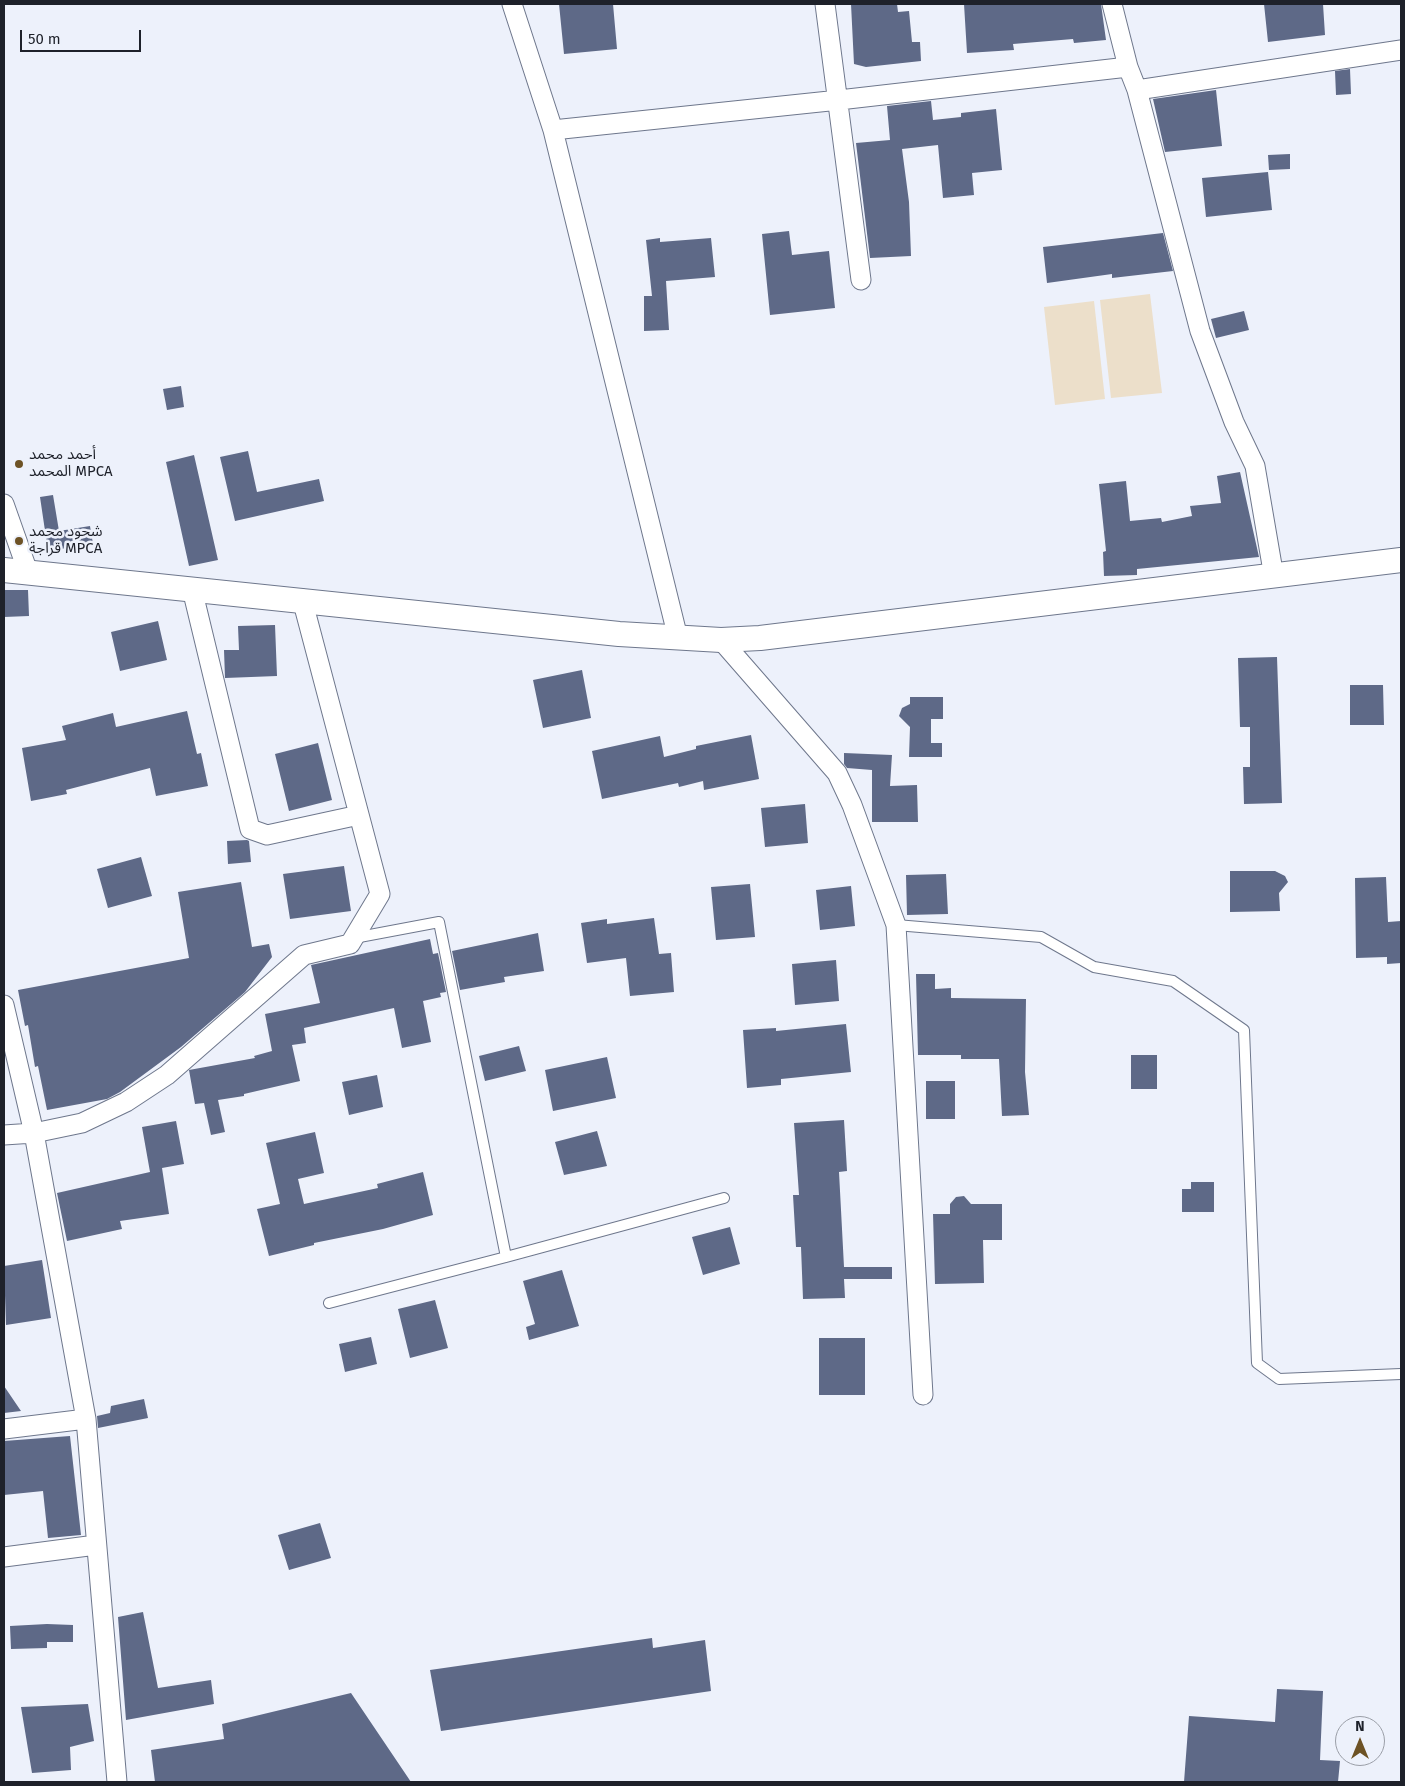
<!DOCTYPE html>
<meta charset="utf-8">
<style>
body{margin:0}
#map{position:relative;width:1405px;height:1786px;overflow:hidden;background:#edf1fb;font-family:"Fira Sans",sans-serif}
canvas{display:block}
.frame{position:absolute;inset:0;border:5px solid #1e212a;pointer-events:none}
.north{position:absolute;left:1335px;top:1716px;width:50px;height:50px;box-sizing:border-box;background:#edf1fb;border:1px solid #9a9ea7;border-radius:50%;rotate:0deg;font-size:14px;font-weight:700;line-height:20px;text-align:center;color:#1e212a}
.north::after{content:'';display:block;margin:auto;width:18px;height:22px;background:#6d5225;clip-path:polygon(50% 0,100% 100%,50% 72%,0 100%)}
.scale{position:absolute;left:20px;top:30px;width:121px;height:22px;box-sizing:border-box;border:2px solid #1e212a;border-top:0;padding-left:6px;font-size:15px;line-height:18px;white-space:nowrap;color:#1e212a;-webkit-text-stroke:4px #edf1fb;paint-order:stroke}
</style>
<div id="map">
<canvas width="1405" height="1786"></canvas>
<div class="frame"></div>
<div class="north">N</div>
<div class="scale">50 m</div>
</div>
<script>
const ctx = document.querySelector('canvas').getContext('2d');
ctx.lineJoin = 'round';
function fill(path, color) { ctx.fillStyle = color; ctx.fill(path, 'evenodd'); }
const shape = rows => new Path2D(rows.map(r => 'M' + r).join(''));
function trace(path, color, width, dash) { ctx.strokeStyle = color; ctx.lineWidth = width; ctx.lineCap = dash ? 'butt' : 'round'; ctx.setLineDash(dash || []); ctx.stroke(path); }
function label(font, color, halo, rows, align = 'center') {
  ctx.font = font + ' "Fira Sans","Noto Sans Arabic",sans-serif'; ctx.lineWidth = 5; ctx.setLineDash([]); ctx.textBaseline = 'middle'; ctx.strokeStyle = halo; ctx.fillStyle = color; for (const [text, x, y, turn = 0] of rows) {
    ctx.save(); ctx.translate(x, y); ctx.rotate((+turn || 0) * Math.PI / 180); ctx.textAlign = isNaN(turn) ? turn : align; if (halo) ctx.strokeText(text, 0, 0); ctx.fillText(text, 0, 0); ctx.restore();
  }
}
fill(shape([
 [1150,294,1162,393,1111,398,1100,300],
 [1094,301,1105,399,1055,405,1044,307]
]), '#ecdfca');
fill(shape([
 [559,4,613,4,617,49,564,54],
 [851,4,897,4,898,12,909,11,912,42,920,42,921,61,866,67,854,64],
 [964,4,1101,4,1106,40,1074,43,1073,39,1013,44,1014,50,967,53],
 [1264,4,1323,4,1325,35,1268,42],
 [1350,69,1351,94,1336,95,1335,71],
 [1216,90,1222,146,1165,152,1153,99],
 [931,101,933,120,961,117,961,113,996,109,1002,170,972,173,974,195,943,198,938,145,902,149,909,202,911,256,870,258,856,143,890,140,887,106],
 [1290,154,1290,169,1269,170,1268,155],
 [1268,172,1272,210,1206,217,1202,178],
 [789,231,792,255,829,251,835,308,770,315,762,234],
 [1163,233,1173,271,1112,278,1112,274,1047,283,1043,247],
 [660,238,660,242,711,238,715,277,666,281,669,330,644,331,644,296,652,296,646,240],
 [1244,311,1249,330,1216,338,1211,319],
 [181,386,184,407,167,410,163,389],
 [248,451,257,492,319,479,324,501,235,521,220,457],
 [194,455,218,560,189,566,166,462],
 [1240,472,1259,557,1137,569,1137,575,1104,576,1103,552,1106,551,1099,484,1126,481,1130,521,1161,518,1162,522,1192,516,1190,506,1221,503,1217,476],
 [53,495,59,531,90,526,93,544,48,551,40,497],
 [4,590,28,590,29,616,4,617],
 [158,621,167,660,120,671,111,632],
 [275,625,277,676,225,678,224,650,239,650,238,626],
 [1277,657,1282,803,1244,804,1243,767,1250,767,1250,727,1240,727,1238,658],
 [582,670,591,718,543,728,533,680],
 [1350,685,1383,685,1384,725,1350,725],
 [910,697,943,697,943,719,931,719,931,743,942,743,942,757,909,757,910,727,899,716,902,708,910,704],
 [187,711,197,754,201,753,208,786,156,796,150,768,66,790,67,794,31,801,22,748,66,740,62,726,113,713,116,727],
 [751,735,759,779,704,790,703,781,679,787,678,783,602,799,592,751,660,736,664,757,696,749,696,746],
 [318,743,332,800,289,811,275,754],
 [844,753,892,755,890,786,917,785,918,822,872,822,872,770,847,768,844,764],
 [805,804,808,843,765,847,761,808],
 [247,840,249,841,251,862,228,864,227,841],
 [141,857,152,896,108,908,97,869],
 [344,866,351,911,290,919,283,874],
 [1230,871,1275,871,1285,876,1288,882,1279,893,1280,911,1230,912],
 [946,874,948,914,907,915,906,875],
 [1386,877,1388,922,1401,921,1401,963,1387,964,1387,957,1356,958,1355,878],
 [241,882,252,947,269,944,272,957,245,992,181,1047,120,1092,107,1099,47,1110,38,1066,35,1067,28,1025,25,1026,18,990,189,958,178,892],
 [750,884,755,937,716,940,711,887],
 [851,886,855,926,820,930,816,890],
 [654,918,659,954,671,953,674,992,630,996,626,958,587,963,581,923,607,919,607,924],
 [538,933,544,971,504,977,505,982,460,990,452,951],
 [430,939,433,954,438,953,446,992,440,993,441,997,423,1001,431,1042,402,1048,394,1008,304,1028,306,1043,292,1045,300,1081,244,1094,244,1096,218,1100,225,1132,211,1135,204,1103,195,1104,189,1070,255,1058,254,1056,272,1051,265,1014,320,1003,311,965],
 [836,960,839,1001,795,1005,792,964],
 [916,974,935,974,935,989,951,988,951,998,1026,999,1025,1072,1029,1115,1002,1116,999,1059,961,1059,961,1055,918,1055],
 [846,1024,851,1072,781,1079,781,1085,747,1088,743,1030,776,1028,776,1031],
 [519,1046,526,1071,485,1081,479,1056],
 [1131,1055,1157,1055,1157,1089,1131,1089],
 [607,1057,616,1098,553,1111,545,1070],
 [377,1075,383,1107,349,1115,342,1082],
 [926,1081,955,1081,955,1119,926,1119],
 [844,1120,847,1171,839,1172,844,1267,892,1267,892,1279,844,1279,845,1298,803,1299,801,1247,796,1247,793,1195,799,1195,794,1123],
 [176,1121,184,1164,162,1168,169,1214,120,1221,122,1229,67,1241,57,1193,150,1172,142,1127],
 [597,1131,607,1166,564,1175,555,1142],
 [315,1132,324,1173,298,1179,304,1204,378,1188,377,1184,423,1172,433,1215,383,1229,314,1243,314,1245,269,1256,257,1209,280,1204,266,1143],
 [1191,1182,1214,1182,1214,1212,1182,1212,1182,1189,1191,1189],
 [964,1196,971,1204,1002,1204,1002,1240,983,1240,984,1283,935,1284,933,1214,950,1214,950,1204,956,1197],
 [730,1227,740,1264,703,1275,692,1237],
 [42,1260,51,1318,6,1325,4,1266],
 [562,1270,579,1326,529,1340,526,1327,535,1324,523,1281],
 [435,1300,448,1348,410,1358,398,1309],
 [371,1337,377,1364,345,1372,339,1344],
 [819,1338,865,1338,865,1395,819,1395],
 [4,1386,21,1411,4,1413],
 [144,1399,148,1418,98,1428,97,1416,110,1413,111,1406],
 [70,1436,81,1535,48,1538,43,1491,4,1495,4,1441],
 [320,1523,331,1558,289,1570,278,1535],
 [143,1612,158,1688,211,1680,214,1704,126,1720,118,1617],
 [47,1624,73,1625,73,1642,47,1642,47,1648,11,1649,10,1626],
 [652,1638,653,1648,705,1640,711,1691,441,1731,430,1670],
 [1277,1689,1323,1691,1320,1760,1340,1761,1338,1782,1184,1782,1189,1716,1275,1722],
 [351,1693,411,1782,155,1782,151,1750,224,1739,222,1724],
 [88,1704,94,1741,70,1747,71,1770,32,1773,21,1707]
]), '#5e6987');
const service = shape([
 [896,925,1041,937,1094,967,1173,981,1244,1030,1257,1363,1279,1379,1401,1374],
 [506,1257,724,1198],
 [329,1303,506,1257,439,922,354,938]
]);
const minor = shape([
 [512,4,553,130,678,638],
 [825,4,861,280],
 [1112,4,1128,67,1137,90,1200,331,1234,422,1255,466,1274,577],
 [1137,90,1401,50],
 [553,130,839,100,1128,67],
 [4,504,28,572],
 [192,589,250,829,267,835,359,815],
 [721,640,837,773,852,805,896,925,923,1395],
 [4,1005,34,1133,86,1419,117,1782],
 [4,1135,34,1133,82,1123,126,1102,167,1075,304,955,350,944,380,894,302,599],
 [4,1429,86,1419],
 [4,1557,96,1545]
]);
const tertiary = shape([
 [4,570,619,634,721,640,760,638,1401,560]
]);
trace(service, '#6e778c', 12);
trace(minor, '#6e778c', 21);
trace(tertiary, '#6e778c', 26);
trace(service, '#fff', 10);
trace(minor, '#fff', 19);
trace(tertiary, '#fff', 24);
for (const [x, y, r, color] of [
 [19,464,5,"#6d5225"],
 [19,541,5,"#6d5225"]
]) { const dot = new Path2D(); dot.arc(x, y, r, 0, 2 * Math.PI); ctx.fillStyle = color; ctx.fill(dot); trace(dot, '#edf1fb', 2); }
label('15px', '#1e212a', '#edf1fb', [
 ["أحمد محمد",29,455],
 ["المحمد MPCA",29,472],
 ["شحود محمد",29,532],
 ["قراجة MPCA",29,549]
], 'left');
</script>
